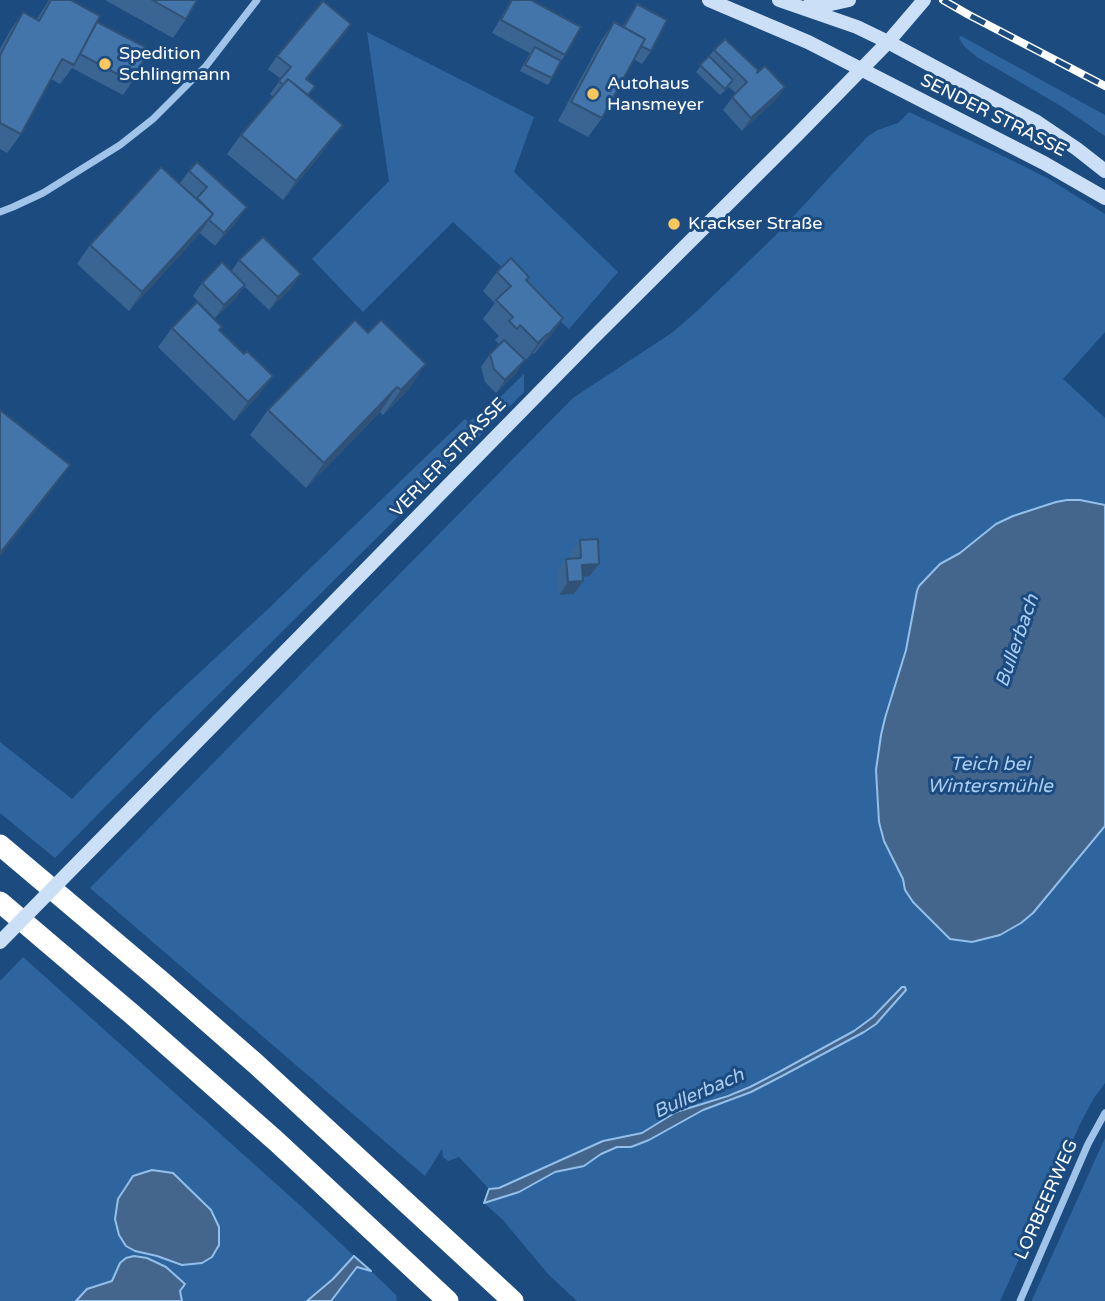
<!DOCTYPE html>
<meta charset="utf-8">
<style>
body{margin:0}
canvas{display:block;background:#1c4b80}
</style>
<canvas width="1105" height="1301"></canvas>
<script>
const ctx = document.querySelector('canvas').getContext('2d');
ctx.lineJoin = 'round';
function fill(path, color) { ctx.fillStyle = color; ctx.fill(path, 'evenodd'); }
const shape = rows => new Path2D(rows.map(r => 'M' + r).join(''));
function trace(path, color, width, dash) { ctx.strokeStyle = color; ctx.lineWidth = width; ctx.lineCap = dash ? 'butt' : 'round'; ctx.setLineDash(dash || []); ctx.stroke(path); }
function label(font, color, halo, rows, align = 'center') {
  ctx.font = font + ' "Varela Round",sans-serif'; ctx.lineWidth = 6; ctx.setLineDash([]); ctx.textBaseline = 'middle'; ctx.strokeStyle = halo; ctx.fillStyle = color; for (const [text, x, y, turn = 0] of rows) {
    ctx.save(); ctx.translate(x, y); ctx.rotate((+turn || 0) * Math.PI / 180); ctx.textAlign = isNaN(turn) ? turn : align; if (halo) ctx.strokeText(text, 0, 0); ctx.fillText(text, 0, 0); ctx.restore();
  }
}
fill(shape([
 [367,32,534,117,514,172,618,272,569,329,453,222,363,312,312,259,389,181],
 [961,36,1105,115,1105,136,1061,106,977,57,964,46,959,38],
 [909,112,1005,157,1049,179,1105,214,1105,332,1063,379,1105,418,1105,505,1080,500,1013,516,985,532,960,553,946,560,934,569,920,586,906,650,885,718,876,770,876,791,884,841,903,879,905,890,913,902,950,939,972,942,1011,930,1021,923,1033,913,1105,826,1105,1083,1094,1098,1081,1122,1000,1301,577,1301,548,1274,503,1220,484,1203,519,1192,555,1172,584,1166,601,1154,617,1147,631,1147,649,1140,703,1110,751,1092,782,1076,864,1032,875,1024,893,1006,902,987,873,1017,854,1031,750,1087,676,1112,642,1133,603,1141,499,1188,489,1189,459,1157,448,1161,443,1157,442,1149,425,1176,90,888,573,398,673,332,696,312,775,236,867,137,878,130,898,123],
 [524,374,524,392,106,806,55,858,0,813,0,742,72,799,155,714,268,609,465,419,468,422,491,406],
 [23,957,303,1208,354,1256,333,1279,307,1301,0,1301,0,981],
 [1105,1138,1105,1301,1032,1301,1032,1300],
 [357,1267,371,1271,396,1295,397,1301,331,1301]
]), '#2f659e');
const water = shape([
 [1067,500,1080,500,1105,505,1105,826,1033,913,1021,923,1000,935,972,942,950,939,913,902,905,890,903,879,884,841,879,822,876,770,881,735,885,718,906,650,917,591,919,586,940,564,960,553,996,524,1013,516,1056,502,1067,500],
 [902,987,905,987,906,990,876,1024,864,1032,782,1076,751,1092,703,1110,649,1140,631,1147,617,1147,601,1154,584,1166,555,1172,519,1192,484,1203,489,1189,499,1188,603,1141,642,1133,676,1112,728,1096,750,1087,779,1072,854,1031,873,1017,902,987],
 [152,1170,173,1173,211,1210,219,1227,219,1245,212,1257,202,1263,182,1265,157,1256,135,1251,126,1246,119,1235,115,1219,118,1199,133,1176,152,1170],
 [134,1256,147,1258,166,1267,185,1284,180,1291,182,1301,76,1301,87,1289,112,1281,120,1263,126,1258,134,1256],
 [354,1256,371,1271,357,1267,331,1301,307,1301,333,1279,354,1256]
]);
fill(water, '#44668d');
trace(water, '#93bfeb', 2);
trace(shape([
 [0,212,13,207,43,193,120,145,153,119,206,66,257,0],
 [1020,1301,1088,1144,1105,1113]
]), '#a0c4e9', 7);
trace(shape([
 [709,0,808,42,1044,163,1105,198],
 [779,0,857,27,888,42,1037,122,1077,149,1105,171],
 [809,5,822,6,849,0],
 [120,820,590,341,798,134,888,42,924,0]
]), '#cbe0f7', 14);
trace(shape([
 [0,845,161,981,256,1064,513,1301],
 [0,902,133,1015,276,1141,448,1301]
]), '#fff', 21);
const rail = shape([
 [943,0,969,15,1105,86]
]);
trace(rail, '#fff', 8);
trace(rail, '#1c4b80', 5, [16]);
trace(shape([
 [0,942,120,820]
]), '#cbe0f7', 14);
fill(shape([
 [49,0,71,0,97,22,132,82,123,95,72,68,60,84,51,79,21,134,7,153,0,149,0,49,10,31,23,12,37,19],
 [105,0,197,0,186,19,173,38],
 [511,0,531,0,565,55,548,85,520,71,530,53,492,33],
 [637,4,651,51,642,64,634,59,602,118,588,137,558,121,601,41,614,22,622,27],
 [351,24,342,37,307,79,309,96,343,125,329,144,283,200,227,154,241,135,273,97,270,94,281,79,268,69,277,56],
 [714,50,785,87,775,100,742,131,723,110,736,93,729,87,720,95,696,72],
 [197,162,238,220,215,246,200,233,129,311,77,264,90,245,180,183,189,171],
 [239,260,292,287,269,310,244,286,236,298,215,318,193,296,202,283,231,272],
 [497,272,527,281,563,318,550,337,534,354,533,353,524,361,516,373,496,393,485,382,481,367,490,354,499,344,495,340,499,336,483,319,495,303,483,291],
 [355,320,409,389,383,415,380,412,306,488,250,435,268,410],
 [222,327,220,330,244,354,259,395,234,421,158,347,172,328],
 [580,540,590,576,583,577,574,594,559,595,557,572,566,559,571,559,571,553]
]), '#3a6592');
fill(shape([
 [351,24,342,37,296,92,306,79],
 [785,87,775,100,742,131,751,118],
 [343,125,329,144,283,200,296,181],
 [247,207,238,220,215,246,224,233],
 [213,214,200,233,129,311,142,292],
 [301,274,292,287,269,310,278,297],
 [245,285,236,298,215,318,224,305],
 [563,318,550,337,534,354,548,335],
 [547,334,533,353,525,362,538,343],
 [525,360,516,373,496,393,505,380],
 [426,364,409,389,383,415,401,390],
 [273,376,259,395,234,421,248,402],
 [397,387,380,412,306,488,324,463],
 [70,465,52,490,0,556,0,553],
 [599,564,590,576,573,578,582,565],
 [583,581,574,594,559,595,568,582]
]), '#305277');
const building = shape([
 [51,0,71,0,100,16,74,65,62,59,21,134,0,123,0,55,23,12,39,21,51,0],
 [152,0,197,0,186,19,152,0],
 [512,0,531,0,581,27,565,55,501,20,512,0],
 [323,1,351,24,306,79,315,86,308,95,288,79,283,85,279,81,291,67,277,56,323,1],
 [637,4,667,20,651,51,641,46,645,39,624,27,637,4],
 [97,22,149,49,132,82,80,54,97,22],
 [614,22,645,39,602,118,571,102,614,22],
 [725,39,758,70,757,73,765,66,785,87,751,118,732,97,747,82,714,50,725,39],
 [535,47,561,61,552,78,525,65,535,47],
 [709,56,733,80,725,89,700,65,709,56],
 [288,79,343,125,296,181,241,135,288,79],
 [197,162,247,207,224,233,209,220,213,214,197,198,207,187,189,171,197,162],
 [161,167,213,214,142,292,90,245,161,167],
 [263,237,301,274,278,297,239,260,263,237],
 [511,258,529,277,526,280,563,318,548,335,547,334,538,343,520,325,517,329,509,321,513,317,496,300,511,286,497,272,511,258],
 [222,262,245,285,224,305,202,283,222,262],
 [197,302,222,327,219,330,244,354,247,351,273,376,248,402,172,328,197,302],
 [355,320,368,333,381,320,426,364,401,390,397,387,324,463,268,410,355,320],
 [504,340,525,360,505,380,494,369,490,354,504,340],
 [0,410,70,465,0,553,0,410],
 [598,539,599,564,582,565,583,581,568,582,566,559,581,558,580,540,598,539]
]);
fill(building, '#4475aa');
trace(building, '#305277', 2);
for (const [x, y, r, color] of [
 [105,64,7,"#fac75d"],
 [593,94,7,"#fac75d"],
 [674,224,7,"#fac75d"]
]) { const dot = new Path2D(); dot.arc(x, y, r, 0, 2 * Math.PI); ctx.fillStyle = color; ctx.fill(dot); trace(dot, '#1c4b80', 2.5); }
label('18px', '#fff', '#1c4b80', [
 ["Spedition",119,54],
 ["Schlingmann",119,75],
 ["Autohaus",607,84],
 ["Hansmeyer",607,105],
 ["Krackser Straße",688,224]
], 'left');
label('18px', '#fff', '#1c4b80', [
 ["SENDER STRASSE",993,116,27],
 ["VERLER STRASSE",449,458,-46],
 ["LORBEERWEG",1047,1200,-66]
]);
label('italic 19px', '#abcdf1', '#1c4b80', [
 ["Bullerbach",1018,641,-71],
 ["Teich bei",990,765],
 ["Wintersmühle",990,787],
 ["Bullerbach",699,1094,-24]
]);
</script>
